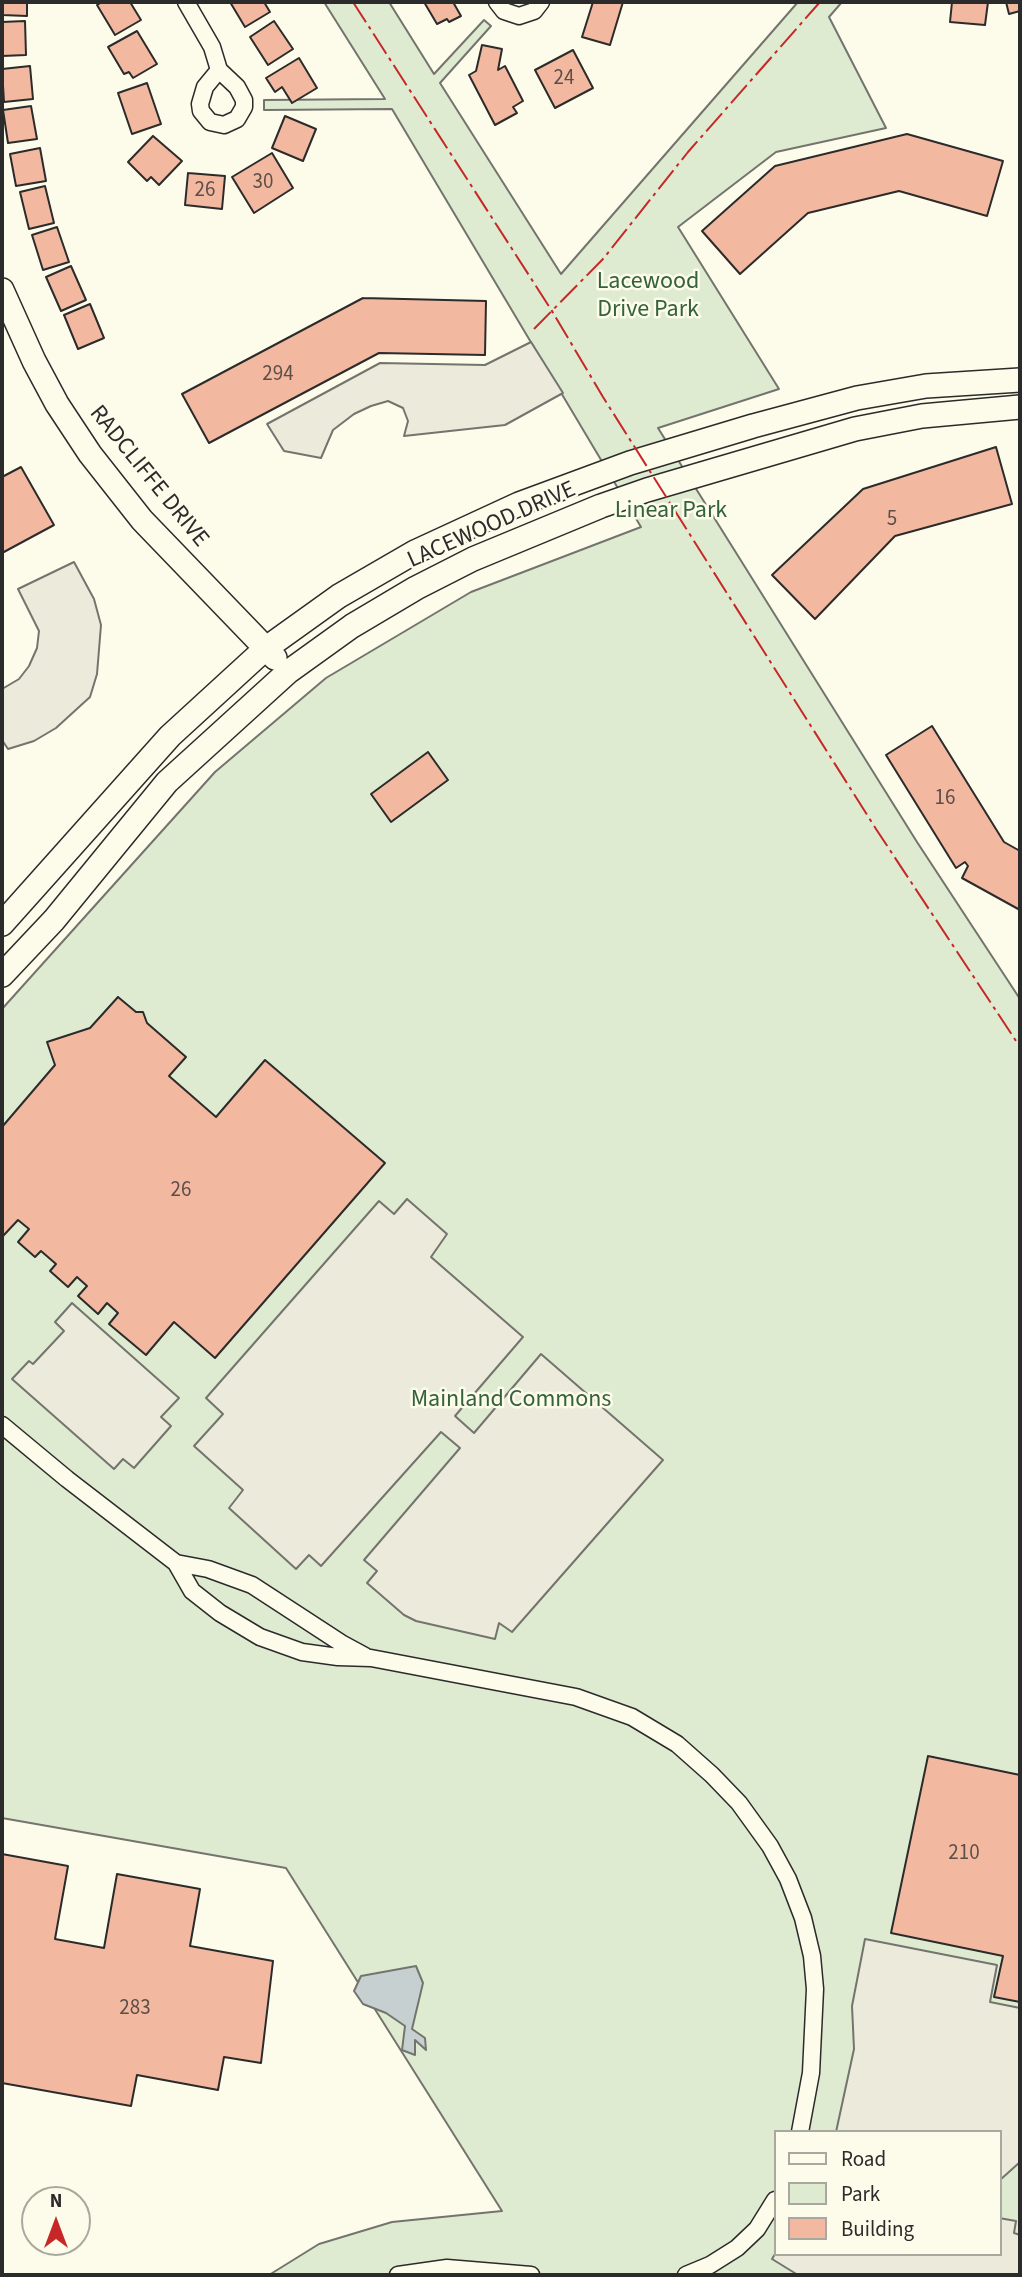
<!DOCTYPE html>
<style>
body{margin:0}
#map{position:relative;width:1022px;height:2277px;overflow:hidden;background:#fdfbea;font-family:"Source Sans 3",sans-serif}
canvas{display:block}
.frame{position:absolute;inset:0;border:4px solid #2b2b2b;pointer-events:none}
.legend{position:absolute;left:774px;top:2130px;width:228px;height:126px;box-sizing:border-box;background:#fdfbea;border:2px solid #a9a89e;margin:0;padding:9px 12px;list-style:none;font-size:21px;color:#2b2b2b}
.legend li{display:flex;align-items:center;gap:14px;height:35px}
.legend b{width:35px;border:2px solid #a9a89e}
.north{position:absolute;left:21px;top:2186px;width:70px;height:70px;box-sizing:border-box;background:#fdfbea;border:2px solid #a9a89e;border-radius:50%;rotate:0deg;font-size:19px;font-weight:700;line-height:28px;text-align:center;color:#2b2b2b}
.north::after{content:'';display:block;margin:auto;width:24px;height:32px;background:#c62828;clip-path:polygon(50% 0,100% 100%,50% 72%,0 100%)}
</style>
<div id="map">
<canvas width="1022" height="2277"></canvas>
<div class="frame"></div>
<ul class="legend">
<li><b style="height:9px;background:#fdfbea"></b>Road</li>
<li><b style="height:19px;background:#deebd1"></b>Park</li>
<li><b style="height:19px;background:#f2b8a0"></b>Building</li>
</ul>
<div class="north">N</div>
</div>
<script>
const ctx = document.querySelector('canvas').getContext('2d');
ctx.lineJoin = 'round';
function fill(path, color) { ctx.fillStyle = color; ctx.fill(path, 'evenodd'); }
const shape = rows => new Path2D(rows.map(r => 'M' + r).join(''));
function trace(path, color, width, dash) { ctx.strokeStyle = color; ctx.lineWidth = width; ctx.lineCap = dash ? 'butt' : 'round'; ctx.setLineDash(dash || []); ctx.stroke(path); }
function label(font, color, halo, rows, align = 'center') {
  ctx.font = font + ' "Source Sans 3",sans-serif'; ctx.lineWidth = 5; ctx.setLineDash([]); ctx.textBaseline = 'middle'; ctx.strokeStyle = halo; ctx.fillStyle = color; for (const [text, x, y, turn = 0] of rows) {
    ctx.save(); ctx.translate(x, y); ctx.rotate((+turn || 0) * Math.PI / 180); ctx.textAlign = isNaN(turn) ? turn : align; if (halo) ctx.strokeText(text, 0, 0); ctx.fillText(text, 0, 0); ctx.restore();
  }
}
const green = shape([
 [324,2,389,2,434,74,484,20,491,26,440,83,561,274,798,2,842,2,829,17,886,128,776,152,678,227,779,389,658,428,917,842,1020,999,1020,2275,269,2275,319,2244,392,2222,502,2211,286,1868,2,1818,2,1009,215,772,326,678,471,592,641,527,392,109,264,110,264,100,385,99,324,2],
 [775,2132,999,2132,999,2254,775,2254,775,2132]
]);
fill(green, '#deebd1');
trace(green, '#74746e', 2);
const parking = shape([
 [531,342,563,393,505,425,404,436,408,421,403,408,388,401,371,406,354,414,333,430,321,458,284,451,267,424,380,363,485,365,531,342],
 [74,562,94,599,101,625,97,674,90,697,56,728,34,741,8,749,2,740,2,689,19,679,29,666,37,648,39,631,18,589,74,562],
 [407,1199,447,1234,431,1257,523,1337,455,1416,474,1433,541,1354,663,1460,512,1632,499,1623,495,1639,416,1621,404,1615,367,1583,377,1571,364,1560,460,1448,441,1432,321,1566,309,1555,296,1569,229,1508,243,1490,194,1446,223,1414,206,1398,379,1201,394,1214,407,1199],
 [72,1303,179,1398,161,1417,171,1426,134,1468,123,1459,114,1469,12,1379,29,1361,33,1364,64,1331,55,1322,72,1303],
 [865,1939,997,1965,990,2002,1020,2008,1020,2162,1000,2180,999,2185,999,2132,836,2132,854,2049,852,2006,865,1939],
 [999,2218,1016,2221,1014,2233,1020,2235,1020,2275,798,2275,772,2259,775,2254,999,2254,999,2218]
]);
fill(parking, '#eceadb');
trace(parking, '#74746e', 2);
const water = shape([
 [416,1966,423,1983,412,2029,425,2038,426,2050,415,2040,415,2055,402,2050,405,2026,386,2013,363,2004,354,1991,361,1976,416,1966]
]);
fill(water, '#c7d0d0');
trace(water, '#74746e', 2);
const building = shape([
 [2,2,27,2,27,16,2,15,2,2],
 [102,2,130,2,141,20,115,35,97,5,102,2],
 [230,2,264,2,270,12,245,27,230,2],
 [424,2,453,2,461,16,449,22,447,19,437,24,424,2],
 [593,2,623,2,610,45,582,37,593,2],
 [952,2,988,2,985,25,950,22,952,2],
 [1006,2,1020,2,1020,11,1009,14,1006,2],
 [25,21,26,55,2,56,2,22,25,21],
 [274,21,293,49,268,65,250,37,274,21],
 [137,31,157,64,133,78,129,72,124,74,108,47,137,31],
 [482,45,502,49,498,70,505,66,523,101,513,107,517,113,495,125,469,75,476,71,482,45],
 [573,50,593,88,555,108,535,70,573,50],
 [299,58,317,88,292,103,282,87,275,92,266,78,299,58],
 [30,66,33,99,4,102,2,69,30,66],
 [147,83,161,124,132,134,118,93,147,83],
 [31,106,37,139,8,143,3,110,31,106],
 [285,116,316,129,303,161,272,148,285,116],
 [907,134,1003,161,987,216,899,191,808,213,740,274,702,231,775,166,907,134],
 [153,136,182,161,159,185,151,177,147,181,128,162,153,136],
 [40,148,46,181,16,186,10,154,40,148],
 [272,153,293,188,254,213,232,177,272,153],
 [188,173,225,176,222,209,185,205,188,173],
 [45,186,54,223,29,229,20,192,45,186],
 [57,227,69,262,43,270,32,235,57,227],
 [71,266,86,300,61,311,46,277,71,266],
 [363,298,486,301,485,355,379,353,209,443,182,394,363,298],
 [90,304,104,338,78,349,64,315,90,304],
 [996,447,1012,504,895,536,815,619,772,575,863,489,996,447],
 [21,467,54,525,2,553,2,477,21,467],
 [932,726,1004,842,1020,851,1020,910,962,878,968,866,965,862,956,868,886,755,932,726],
 [428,752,448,780,391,822,371,794,428,752],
 [118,997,136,1012,143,1012,147,1023,186,1057,169,1076,216,1117,265,1060,385,1163,215,1358,174,1322,146,1355,109,1324,118,1313,107,1303,98,1314,78,1296,87,1286,77,1277,68,1287,50,1271,56,1264,41,1251,35,1257,18,1242,29,1229,18,1220,3,1236,2,1235,2,1127,55,1065,47,1042,90,1028,118,997],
 [928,1756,1020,1775,1020,2002,994,1997,1003,1956,891,1933,928,1756],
 [2,1854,68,1866,55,1939,104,1948,117,1874,200,1889,190,1946,273,1961,261,2063,224,2057,218,2090,137,2075,131,2106,2,2083,2,1854]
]);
fill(building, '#f2b8a0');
trace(building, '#2b2b2b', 2);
const street = shape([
 [186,2,212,47,219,70],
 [497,2,504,11,519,16,534,11,541,2],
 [219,70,237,87,244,100,244,107,237,119,224,125,210,122,201,111,200,104,205,87,219,70],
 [2,1425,67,1479,176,1563,208,1569,252,1585,341,1643,365,1656],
 [176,1563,192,1591,220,1613,260,1637,302,1652,338,1657,371,1658,576,1697,632,1717,677,1744,712,1775,739,1803,770,1846,788,1879,803,1918,812,1956,815,1989,811,2073,800,2132],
 [398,2275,447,2268,531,2275],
 [686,2275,710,2265,737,2248,757,2229,775,2200]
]);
const secondary = shape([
 [2,290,34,361,57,404,90,454,142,520,275,658],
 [2,924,170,736,265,649,339,596,415,552,519,504,630,463,753,426,857,398,926,386,1020,380],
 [2,975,54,920,167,782,288,672,352,626,416,588,473,559,601,506,647,490,855,429,922,416,1020,407]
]);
trace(street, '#2b2b2b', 19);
trace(secondary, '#2b2b2b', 26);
trace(street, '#fdfbea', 16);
trace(secondary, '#fdfbea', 23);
trace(shape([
 [353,2,552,311,603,397,876,829,1020,1047],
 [534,329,603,259,688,152,820,2]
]), '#c62828', 2, [24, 5, 3.5, 5]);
label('21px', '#5d4e48', null, [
 ["24",564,79],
 ["30",263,183],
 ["26",205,191],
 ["294",278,375],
 ["5",892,520],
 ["16",945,799],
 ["26",181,1191],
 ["210",964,1854],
 ["283",135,2009]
]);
label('24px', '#34623c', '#fdfbea', [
 ["Lacewood",648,283],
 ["Drive Park",648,311],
 ["Linear Park",671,512],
 ["Mainland Commons",511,1401]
]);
label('24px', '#2b2b2b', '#fdfbea', [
 ["RADCLIFFE DRIVE",148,477,51],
 ["LACEWOOD DRIVE",492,526,-24]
]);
</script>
